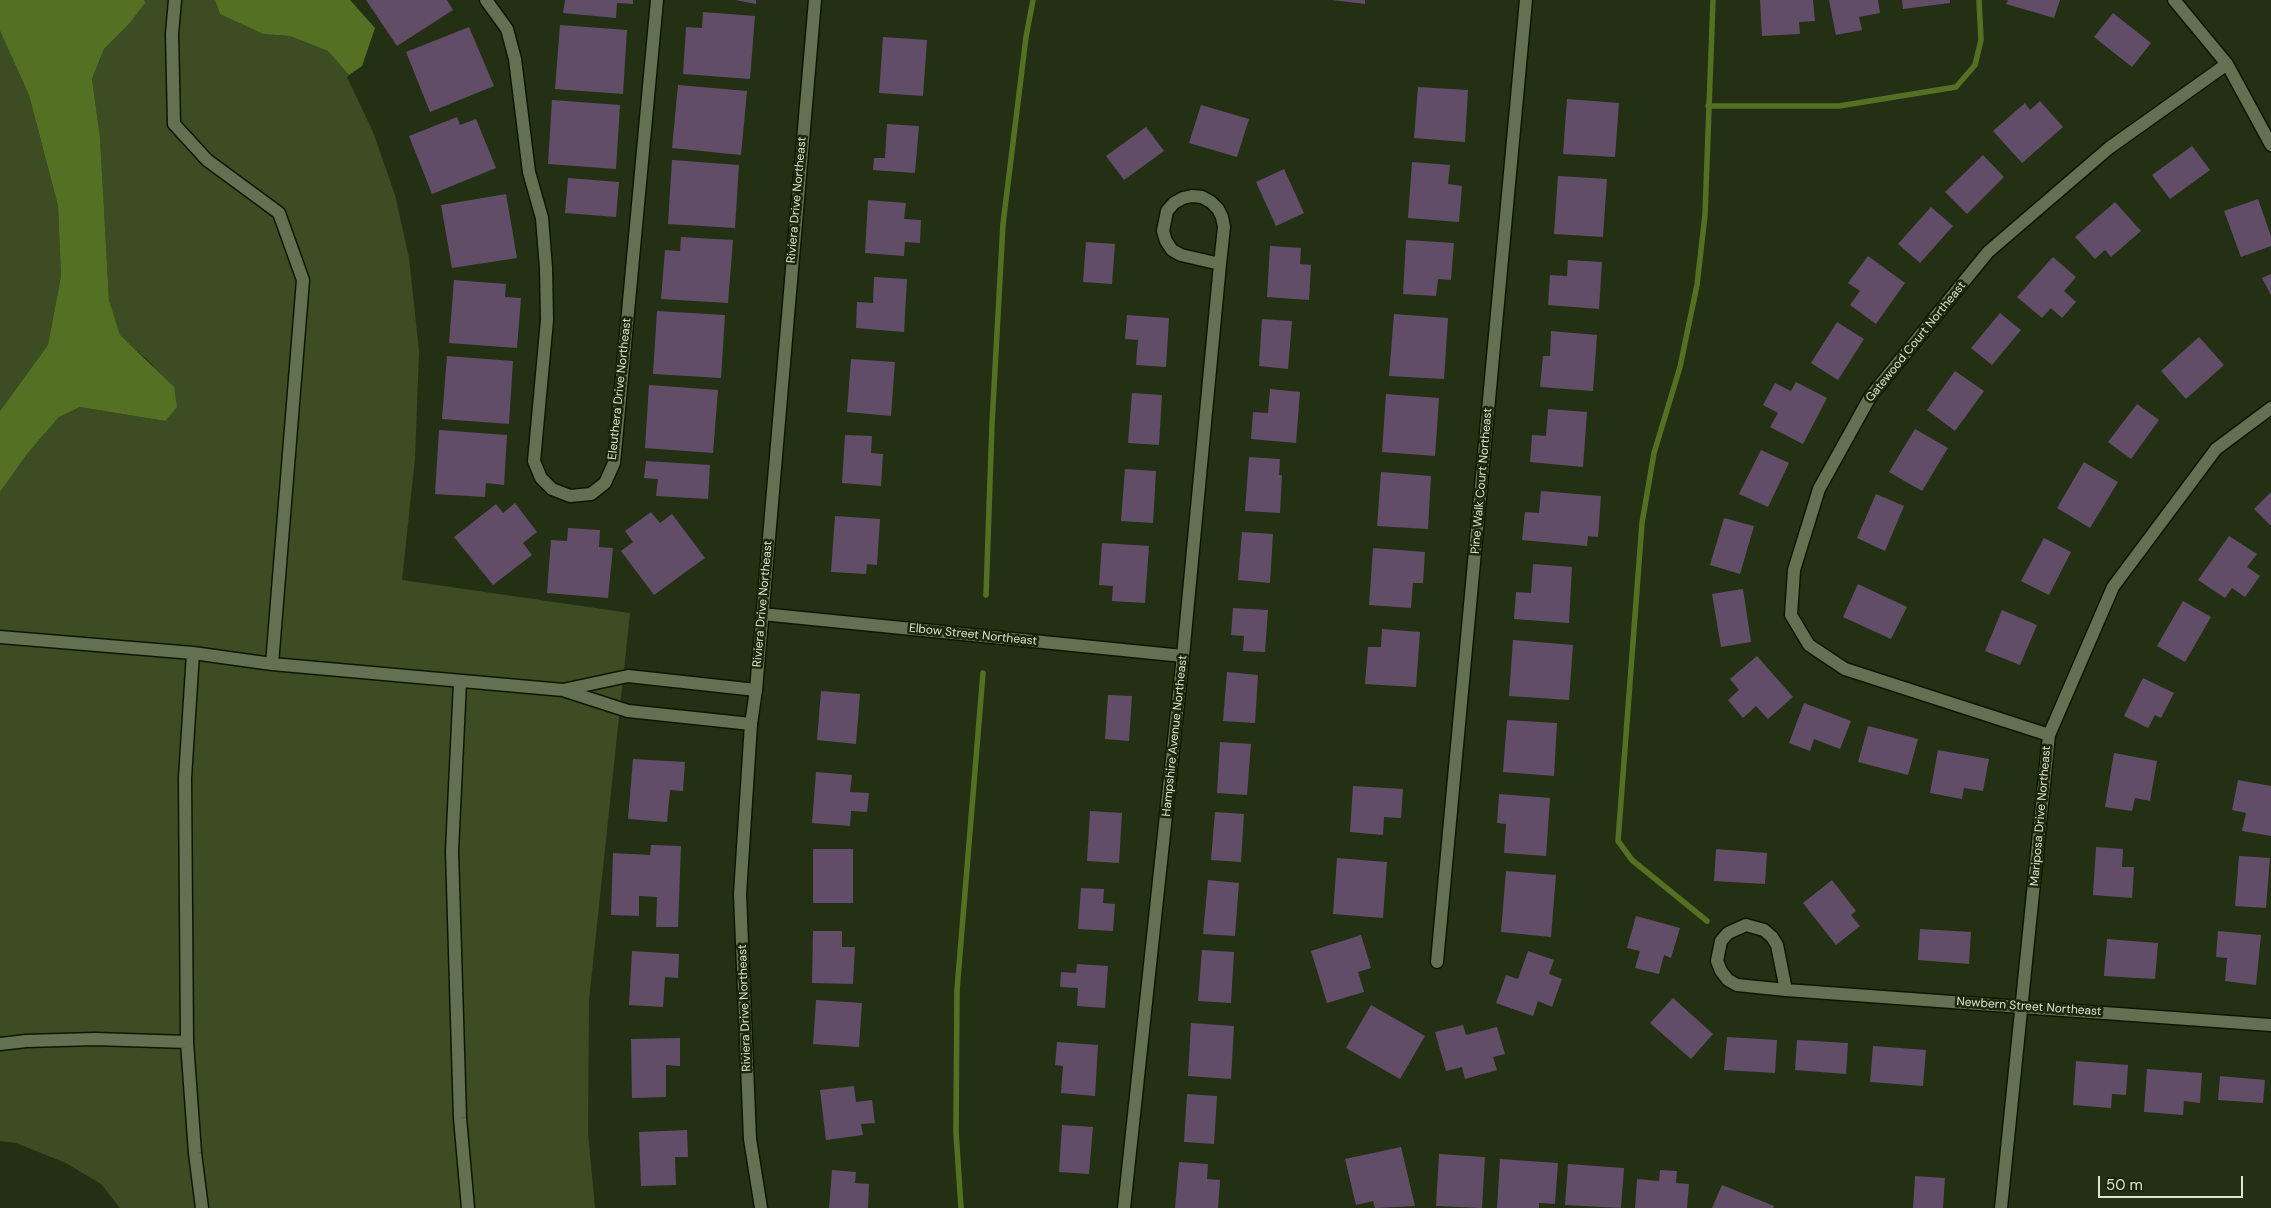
<!DOCTYPE html>
<style>
body{margin:0}
#map{position:relative;width:2271px;height:1208px;overflow:hidden;background:#243014;font-family:"DM Sans",sans-serif}
canvas{display:block}
.scale{position:absolute;left:2098px;top:1176px;width:145px;height:22px;box-sizing:border-box;border:2px solid #dce4d2;border-top:0;padding-left:6px;font-size:15px;line-height:18px;white-space:nowrap;color:#dce4d2;-webkit-text-stroke:4px #1b260a;paint-order:stroke}
</style>
<div id="map">
<canvas width="2271" height="1208"></canvas>
<div class="scale">50 m</div>
</div>
<script>
const ctx = document.querySelector('canvas').getContext('2d');
ctx.lineJoin = 'round';
function fill(path, color) { ctx.fillStyle = color; ctx.fill(path, 'evenodd'); }
const shape = rows => new Path2D(rows.map(r => 'M' + r).join(''));
function trace(path, color, width, dash) { ctx.strokeStyle = color; ctx.lineWidth = width; ctx.lineCap = dash ? 'butt' : 'round'; ctx.setLineDash(dash || []); ctx.stroke(path); }
function label(font, color, halo, rows, align = 'center') {
  ctx.font = font + ' "DM Sans",sans-serif'; ctx.lineWidth = 5; ctx.setLineDash([]); ctx.textBaseline = 'middle'; ctx.strokeStyle = halo; ctx.fillStyle = color; for (const [text, x, y, turn = 0] of rows) {
    ctx.save(); ctx.translate(x, y); ctx.rotate((+turn || 0) * Math.PI / 180); ctx.textAlign = isNaN(turn) ? turn : align; if (halo) ctx.strokeText(text, 0, 0); ctx.fillText(text, 0, 0); ctx.restore();
  }
}
fill(shape([
 [144,0,215,0,220,14,263,34,290,36,328,51,349,75,347,77,373,132,395,195,409,258,419,351,415,458,402,580,630,613,589,1000,588,1133,595,1208,120,1208,101,1184,66,1163,16,1143,0,1141,0,492,27,454,59,417,80,407,165,421,153,365,120,336,109,300,100,137,92,79,104,49,129,24,144,3],
 [0,31,29,95,58,206,61,276,48,345,0,411]
]), '#3c4d24');
fill(shape([
 [0,0,144,0,145,3,129,24,104,49,92,79,100,137,109,300,120,335,174,387,177,407,165,421,80,407,59,417,27,454,0,492,0,411,48,345,61,276,58,206,29,95,0,31],
 [215,0,350,0,375,28,362,66,349,75,328,51,290,36,263,34,220,14]
]), '#547023');
trace(shape([
 [1708,106,1839,106,1956,87,1975,65,1981,40,1979,0],
 [986,595,992,424,1003,224,1026,37,1033,0],
 [1707,921,1632,860,1618,841,1642,523,1654,453,1680,367,1697,285,1705,215,1713,0],
 [961,1208,956,1132,957,990,983,673]
]), '#547023', 5.5);
fill(shape([
 [366,0,447,0,453,10,397,46],
 [565,0,633,0,633,4,617,3,616,18,563,13],
 [735,0,756,0,756,4],
 [1332,0,1365,0,1365,4],
 [1760,0,1813,0,1815,21,1799,22,1800,34,1762,36],
 [1829,0,1878,0,1880,13,1859,17,1862,30,1836,35],
 [1902,0,1950,0,1950,3,1903,9],
 [2008,0,2060,0,2054,18,2006,4],
 [703,12,755,16,750,79,683,74,686,27,702,28],
 [2113,13,2151,43,2132,67,2094,37],
 [560,25,627,30,623,94,555,89],
 [469,27,494,86,430,112,406,52],
 [883,37,927,40,923,96,879,93],
 [678,85,747,91,741,155,672,148],
 [1418,87,1468,90,1465,142,1414,138],
 [1567,99,1619,103,1615,157,1563,154],
 [552,100,620,105,616,169,548,164],
 [2040,101,2063,127,2022,163,1993,131,2025,103,2030,110],
 [1201,105,1249,119,1237,157,1189,143],
 [457,117,460,125,476,119,496,168,432,194,409,136],
 [887,124,919,126,915,173,873,170,874,158,885,158],
 [1146,127,1164,151,1124,180,1106,156],
 [2192,146,2210,170,2170,199,2152,175],
 [1983,155,2004,177,1967,214,1945,192],
 [672,160,739,165,735,228,668,224],
 [1412,162,1450,165,1448,184,1462,186,1459,222,1408,218],
 [1284,169,1304,213,1276,226,1256,182],
 [1558,176,1607,179,1603,237,1554,234],
 [568,178,619,182,616,217,565,213],
 [506,194,517,258,452,268,441,205],
 [2258,199,2271,236,2271,246,2241,257,2224,211],
 [868,200,906,203,904,219,921,220,920,243,905,242,904,256,865,253],
 [2115,202,2141,231,2111,257,2105,250,2095,259,2075,237],
 [1931,207,1953,226,1920,263,1898,244],
 [681,237,733,240,728,303,661,299,665,250,680,251],
 [1406,240,1454,243,1451,280,1438,279,1436,296,1403,294],
 [1086,242,1115,244,1112,284,1083,282],
 [1270,246,1301,248,1300,264,1311,265,1309,300,1267,297],
 [1868,256,1905,283,1876,324,1850,305,1860,291,1848,283],
 [2053,257,2076,277,2064,291,2076,302,2062,318,2051,308,2042,318,2017,297],
 [1568,260,1602,262,1599,309,1548,305,1550,275,1567,276],
 [2271,274,2271,295,2262,278],
 [874,277,907,279,904,332,856,328,857,302,873,303],
 [454,280,506,284,505,297,521,298,517,348,449,343],
 [657,311,725,315,721,378,653,374],
 [2000,313,2021,330,1992,365,1971,348],
 [1394,314,1448,318,1444,379,1389,376],
 [1127,315,1169,318,1166,367,1136,365,1138,340,1125,339],
 [1262,319,1292,321,1288,369,1259,366],
 [1837,322,1864,339,1838,380,1811,363],
 [1551,331,1597,335,1593,391,1540,387,1543,356,1550,356],
 [2199,337,2224,365,2186,399,2161,371],
 [447,356,513,361,509,424,442,419],
 [851,359,895,362,891,416,847,412],
 [1955,371,1984,391,1955,431,1927,410],
 [1796,382,1827,398,1803,444,1770,427,1778,413,1763,405,1775,383,1791,391],
 [649,385,718,390,713,453,645,448],
 [1270,389,1300,392,1296,443,1251,439,1253,412,1268,413],
 [1132,393,1162,395,1159,445,1128,443],
 [1386,394,1439,398,1435,456,1382,452],
 [2137,404,2159,420,2131,459,2108,442],
 [1548,409,1587,412,1583,467,1530,462,1532,435,1546,436],
 [1915,429,1948,448,1922,491,1889,472],
 [439,430,507,435,504,485,486,483,485,497,435,494],
 [845,435,872,436,871,453,883,454,881,486,842,483],
 [1761,450,1789,463,1768,507,1739,494],
 [1249,457,1280,459,1279,475,1282,475,1280,513,1245,511],
 [646,461,710,465,708,499,656,496,658,479,644,478],
 [2084,462,2118,482,2090,528,2057,508],
 [1125,469,1156,471,1153,523,1121,521],
 [1381,472,1431,476,1428,529,1377,526],
 [1541,491,1601,496,1598,537,1588,536,1587,546,1522,540,1525,512,1539,513],
 [2271,492,2271,526,2254,509],
 [1876,494,1904,506,1885,551,1857,538],
 [515,503,537,532,523,543,532,555,493,585,454,537,496,504,503,513],
 [651,512,660,523,672,514,705,558,654,595,621,551,633,542,625,531],
 [835,516,880,519,877,565,867,564,866,574,831,572],
 [1724,518,1754,526,1740,574,1710,565],
 [568,528,600,530,599,547,613,548,608,598,547,593,551,540,567,541],
 [1242,532,1273,534,1270,583,1238,580],
 [2229,536,2257,554,2247,567,2260,576,2245,597,2232,588,2225,598,2198,580],
 [2044,538,2071,552,2049,595,2021,581],
 [1102,543,1149,546,1145,603,1112,601,1113,586,1099,585],
 [1373,548,1425,552,1423,583,1413,583,1411,608,1369,605],
 [1533,564,1572,567,1569,623,1514,619,1516,592,1531,593],
 [1858,584,1907,607,1891,639,1843,617],
 [1743,589,1751,642,1721,647,1712,594],
 [2183,601,2211,617,2185,662,2157,646],
 [1233,608,1268,610,1265,652,1243,651,1244,636,1231,635],
 [2002,610,2037,625,2020,665,1985,651],
 [1382,629,1420,632,1416,687,1365,684,1368,647,1381,647],
 [1513,640,1573,645,1569,700,1509,696],
 [1757,656,1793,697,1768,719,1756,706,1743,718,1728,700,1739,690,1730,679],
 [1227,672,1258,675,1255,723,1223,721],
 [2143,678,2174,693,2161,718,2155,715,2148,728,2124,716],
 [821,691,860,694,856,744,817,740],
 [1108,695,1132,696,1129,741,1105,739],
 [1804,703,1851,721,1840,749,1814,739,1810,751,1789,743],
 [1507,720,1557,723,1554,776,1503,772],
 [1868,726,1918,739,1908,775,1858,762],
 [1220,742,1251,744,1247,795,1217,793],
 [1938,750,1989,759,1983,791,1964,788,1962,799,1930,793],
 [2114,753,2157,761,2150,801,2135,798,2132,811,2105,807],
 [633,759,685,762,683,791,670,790,667,822,628,819],
 [816,772,852,775,850,792,869,793,867,812,851,811,850,826,812,823],
 [2238,780,2271,786,2271,836,2242,831,2246,813,2232,810],
 [1353,786,1403,789,1401,818,1384,817,1383,835,1350,832],
 [1499,794,1550,798,1546,856,1504,853,1506,824,1497,823],
 [1090,811,1122,813,1119,863,1087,861],
 [1215,812,1244,814,1241,862,1211,860],
 [651,845,681,846,678,927,656,927,657,897,639,896,639,916,611,915,613,853,650,855],
 [2096,847,2123,849,2122,867,2134,867,2132,898,2093,895],
 [813,849,853,849,853,903,813,903],
 [1716,849,1767,853,1765,884,1714,881],
 [2239,856,2270,858,2266,908,2235,906],
 [1337,858,1387,862,1383,918,1333,914],
 [1506,871,1556,875,1551,937,1501,932],
 [1208,880,1239,883,1235,936,1203,934],
 [1832,880,1856,911,1851,915,1860,926,1836,945,1803,903],
 [1081,888,1104,889,1103,903,1115,904,1113,931,1078,929],
 [1636,916,1680,928,1671,958,1664,955,1659,974,1635,968,1640,951,1627,948],
 [1920,929,1971,932,1969,964,1918,960],
 [813,931,842,931,842,947,855,947,853,984,812,983],
 [2218,931,2261,935,2256,985,2225,981,2227,958,2216,957],
 [1361,935,1371,968,1358,972,1364,992,1327,1003,1311,951],
 [2107,939,2158,943,2155,979,2104,976],
 [1202,950,1234,952,1231,1003,1198,1001],
 [632,951,679,954,678,978,665,977,663,1007,629,1005],
 [1528,951,1554,960,1549,974,1562,979,1552,1007,1538,1001,1533,1016,1496,1003,1506,975,1518,979],
 [1077,964,1108,966,1105,1008,1077,1006,1078,988,1060,987,1061,972,1076,973],
 [1673,998,1713,1034,1691,1059,1650,1023],
 [816,1000,862,1003,859,1047,813,1044],
 [1371,1005,1425,1036,1400,1079,1346,1048],
 [1191,1023,1234,1026,1231,1079,1188,1076],
 [1463,1025,1466,1035,1497,1027,1505,1054,1493,1057,1497,1070,1465,1079,1462,1067,1446,1071,1435,1032],
 [1727,1037,1777,1040,1775,1073,1724,1070],
 [680,1038,680,1066,666,1065,666,1097,632,1098,631,1039],
 [1797,1040,1848,1043,1846,1074,1795,1070],
 [1057,1042,1098,1045,1095,1096,1061,1093,1063,1066,1055,1065],
 [1873,1046,1926,1050,1923,1086,1870,1082],
 [2076,1061,2128,1065,2126,1095,2112,1094,2111,1108,2073,1105],
 [2147,1069,2202,1073,2200,1103,2184,1101,2183,1115,2144,1112],
 [2220,1076,2265,1080,2263,1103,2218,1100],
 [854,1086,856,1102,872,1100,875,1123,861,1124,863,1135,826,1140,820,1090],
 [1187,1094,1217,1096,1214,1144,1184,1142],
 [1062,1125,1093,1127,1089,1174,1059,1172],
 [687,1130,688,1157,675,1157,676,1185,641,1186,639,1132],
 [1401,1147,1415,1206,1375,1208,1373,1201,1356,1205,1345,1159],
 [1439,1154,1485,1157,1482,1208,1436,1206],
 [1500,1159,1558,1163,1555,1204,1539,1203,1539,1208,1497,1208],
 [1179,1162,1208,1164,1207,1179,1220,1180,1218,1208,1175,1208],
 [1568,1164,1624,1168,1621,1208,1565,1205],
 [832,1170,856,1172,855,1183,869,1184,868,1208,829,1208],
 [1660,1170,1677,1171,1676,1183,1689,1184,1687,1208,1635,1208,1637,1179,1659,1181],
 [1915,1176,1945,1178,1943,1208,1913,1208],
 [1722,1185,1774,1206,1773,1208,1712,1208]
]), '#614d67');
const minor = shape([
 [175,0,172,34,174,124,207,160,279,213,303,280,272,664,563,690,628,711,751,724],
 [486,0,507,29,515,59,529,172,542,218,546,268,547,320,534,461,541,478,552,489,570,496,591,494,605,483,614,463,657,0],
 [2174,0,2227,64,2271,145],
 [1192,196,1202,197,1211,202,1218,209,1222,217,1224,227,1220,264,1181,255,1172,250,1166,241,1163,231,1167,211,1174,203,1183,198,1192,196],
 [762,614,1183,656],
 [0,637,193,653],
 [460,682,452,851,460,1118,468,1208],
 [563,690,628,676,756,690],
 [2049,735,1845,669,1809,645,1791,615,1794,570,1819,489,1870,397,1988,252,2109,148,2227,64],
 [1746,925,1764,930,1772,937,1777,945,1786,990,1737,985,1728,980,1721,971,1717,961,1721,941,1728,933,1746,925],
 [1437,962,1526,0],
 [1786,990,2271,1025],
 [0,1044,26,1041,95,1039,187,1042],
 [202,1208,195,1153,187,1042,185,778,193,653,272,664],
 [1124,1208,1183,656,1220,264],
 [2001,1208,2049,735,2113,587,2216,449,2271,408]
]);
const tertiary = shape([
 [761,1208,750,1139,740,894,751,724,756,690,815,0]
]);
trace(minor, '#0d1700', 15);
trace(tertiary, '#0d1700', 15);
trace(minor, '#637052', 12);
trace(tertiary, '#637052', 12);
label('12px', '#dce4d2', '#1b260a', [
 ["Riviera Drive Northeast",797,200,-85],
 ["Gatewood Court Northeast",1916,342,-51],
 ["Eleuthera Drive Northeast",620,389,-84],
 ["Pine Walk Court Northeast",1482,481,-85],
 ["Riviera Drive Northeast",763,604,-85],
 ["Elbow Street Northeast",973,635,6],
 ["Hampshire Avenue Northeast",1175,736,-84],
 ["Mariposa Drive Northeast",2041,816,-85],
 ["Newbern Street Northeast",2029,1007,4],
 ["Riviera Drive Northeast",745,1008,-92]
]);
</script>
